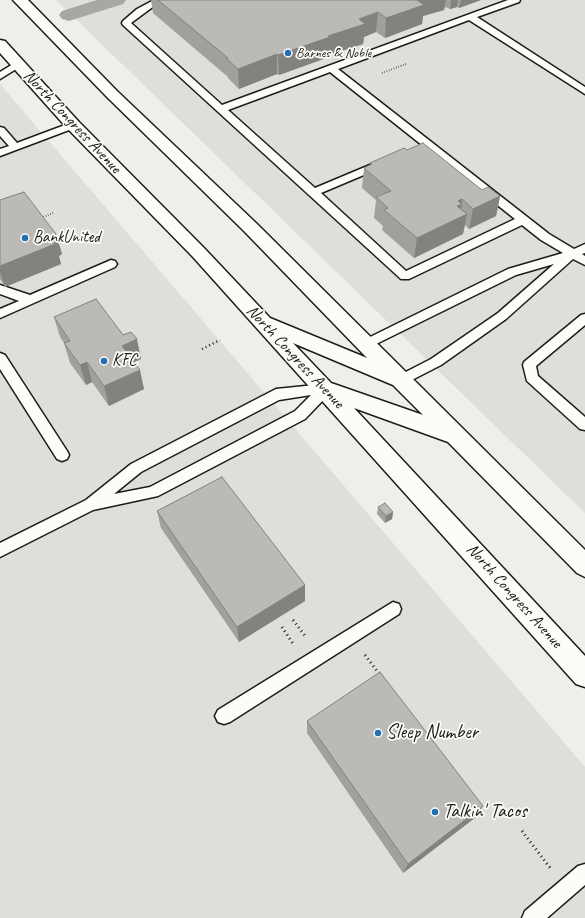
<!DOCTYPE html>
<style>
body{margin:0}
canvas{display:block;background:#f0eeea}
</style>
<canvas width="585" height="918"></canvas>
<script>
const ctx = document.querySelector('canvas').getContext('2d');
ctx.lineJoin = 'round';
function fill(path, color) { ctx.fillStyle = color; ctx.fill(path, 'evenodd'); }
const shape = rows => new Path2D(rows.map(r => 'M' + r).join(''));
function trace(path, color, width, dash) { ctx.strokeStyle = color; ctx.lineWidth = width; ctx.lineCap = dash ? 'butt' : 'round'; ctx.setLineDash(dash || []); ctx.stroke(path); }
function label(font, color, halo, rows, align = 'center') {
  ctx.font = font + ' Caveat,sans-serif'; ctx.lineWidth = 3.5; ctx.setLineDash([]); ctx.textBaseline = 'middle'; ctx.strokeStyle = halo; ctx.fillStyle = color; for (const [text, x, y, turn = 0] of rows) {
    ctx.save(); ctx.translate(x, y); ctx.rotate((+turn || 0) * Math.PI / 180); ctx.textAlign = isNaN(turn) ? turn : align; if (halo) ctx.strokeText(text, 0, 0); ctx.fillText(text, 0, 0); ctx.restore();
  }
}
fill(shape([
 [56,0,585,0,585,513],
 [0,84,585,767,585,918,0,918]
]), '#e0deda');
fill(shape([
 [97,0,126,0,123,4,69,21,62,19,59,15,62,11,97,0]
]), '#a8a7a3');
const lane = shape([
 [154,0,167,0,154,6,131,23,222,105,508,0,520,0,519,2,477,17,585,87,585,94,469,20,338,69,549,234,574,249,585,244,585,253,582,254,585,256,585,265,573,259,506,319,441,365,406,383,401,385,396,383,394,380,396,377,431,359,498,313,554,264,516,275,370,347,366,349,362,347,360,344,362,341,508,269,563,253,541,240,522,225,409,279,401,279,123,25,122,23,123,21,137,9,154,0],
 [330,72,515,219,406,271,321,193,385,166,386,164,385,162,377,162,315,188,228,110,330,72],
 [18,61,23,64,21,66,0,79,0,72,18,61],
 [73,122,78,125,77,127,0,156,0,149,9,146,0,136,0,127,4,128,17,143,73,122],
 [111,260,115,261,117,264,115,267,0,318,0,309,19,301,0,294,0,285,30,295,111,260],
 [585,314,585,325,536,366,538,376,585,417,585,430,580,429,527,381,523,365,524,362,581,315,585,314],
 [0,353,5,355,67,451,69,455,67,459,62,461,57,459,0,369,0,353],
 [325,384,330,385,332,389,330,393,305,419,158,496,93,510,0,557,0,543,86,500,131,464,276,389,325,384],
 [311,395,295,411,150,487,114,494,141,472,279,400,311,395],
 [393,602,399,604,401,609,399,614,230,722,224,724,218,722,215,716,218,710,393,602],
 [585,864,585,885,547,918,522,918,525,911,578,866,585,864]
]);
const secondary = shape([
 [13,0,28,0,117,91,256,223,585,550,585,577,577,573,448,442,354,408,585,656,585,687,576,684,193,257,67,128,0,53,0,40,5,41,79,122,205,249,270,318,367,358,244,231,107,97,13,0],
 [293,343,393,385,423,415,331,383,293,343]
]);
trace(lane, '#1c1c1c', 3);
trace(secondary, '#1c1c1c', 3);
trace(shape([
 [382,73,406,64],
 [41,218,53,213]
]), '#1c1c1c', 2, [0.5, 2]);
trace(shape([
 [202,349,220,340]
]), '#1c1c1c', 2.5, [1, 3]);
trace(shape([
 [293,620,306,637],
 [282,627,294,645],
 [365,655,380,675],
 [522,831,551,869]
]), '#1c1c1c', 3, [1, 3.5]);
fill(lane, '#fdfcf7');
fill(secondary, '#fdfcf7');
fill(shape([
 [151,0,481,0,459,8,457,7,450,9,445,7,444,10,423,16,422,24,385,38,376,32,364,37,363,44,329,55,329,57,279,75,277,74,239,89,228,78,228,77,153,13],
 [407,150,482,190,500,196,496,216,469,229,465,225,463,234,414,258,382,230,383,226,374,218,376,200,362,188,364,168,370,165,370,163],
 [0,200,56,234,62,254,59,256,61,264,5,287,0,279],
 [54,317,141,359,134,362,144,389,109,406,92,382,86,385,70,363,64,343,60,337],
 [378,507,393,512,392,519,385,523,377,514],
 [157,511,305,601,239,642,161,528],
 [307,721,483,806,476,817,403,873,307,733]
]), '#a1a09d');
fill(shape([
 [415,0,446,0,444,10,423,16,422,24,385,38,386,18],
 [451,0,458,0,457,7,450,9],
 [461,0,481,0,459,8],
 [378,12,376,32,364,37,363,44,329,55,329,57,279,75,278,55,328,36,359,19],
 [277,54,277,74,239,89,238,69],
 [500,196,496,216,469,229,473,209],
 [462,199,461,205,462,204,459,218,467,214,463,234,414,258,417,238,458,201],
 [56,234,62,254,59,256,61,264,5,287,0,272,0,266],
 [137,339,141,359,127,365,122,346],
 [87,362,92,382,86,385,80,365],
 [140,370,144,389,109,406,104,386],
 [393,512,392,519,385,523,386,516],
 [305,585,305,601,239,642,237,627],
 [483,806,476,817,403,873,408,864]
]), '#83827f');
const building = shape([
 [158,0,417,0,424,5,386,18,378,12,359,19,365,24,328,36,330,37,278,55,277,54,238,69,226,58,228,58,158,0],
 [423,143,482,190,488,187,500,196,473,209,462,199,458,201,462,204,457,206,467,214,417,238,384,210,388,208,376,197,391,191,364,168,372,164,370,163,404,148,407,150,423,143],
 [24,192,56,234,51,237,55,244,0,266,0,200,24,192],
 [96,299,123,335,131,332,137,339,122,346,140,370,104,386,87,362,80,365,64,343,70,341,54,317,96,299],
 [222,477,305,585,237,627,157,511,222,477],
 [385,503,393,512,386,516,378,507,385,503],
 [380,672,483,806,408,864,307,721,380,672]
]);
fill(building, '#bbbab6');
trace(building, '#83827f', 1);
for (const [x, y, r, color] of [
 [288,53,4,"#1f6fb2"],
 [25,238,4,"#1f6fb2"],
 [104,361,4,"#1f6fb2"],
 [378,733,4,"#1f6fb2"],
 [435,812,4,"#1f6fb2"]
]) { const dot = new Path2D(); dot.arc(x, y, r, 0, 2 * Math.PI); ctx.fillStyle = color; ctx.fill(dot); trace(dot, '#fdfcf7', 1.5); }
label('14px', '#1c1c1c', '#fdfcf7', [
 ["Barnes & Noble",296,53]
], 'left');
label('17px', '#1c1c1c', '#fdfcf7', [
 ["North Congress Avenue",72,122,47],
 ["North Congress Avenue",295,357,47],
 ["North Congress Avenue",514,596,48]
]);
label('17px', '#1c1c1c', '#fdfcf7', [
 ["BankUnited",33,238],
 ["KFC",112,361]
], 'left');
label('20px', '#1c1c1c', '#fdfcf7', [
 ["Sleep Number",386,733],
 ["Talkin' Tacos",443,812]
], 'left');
</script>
